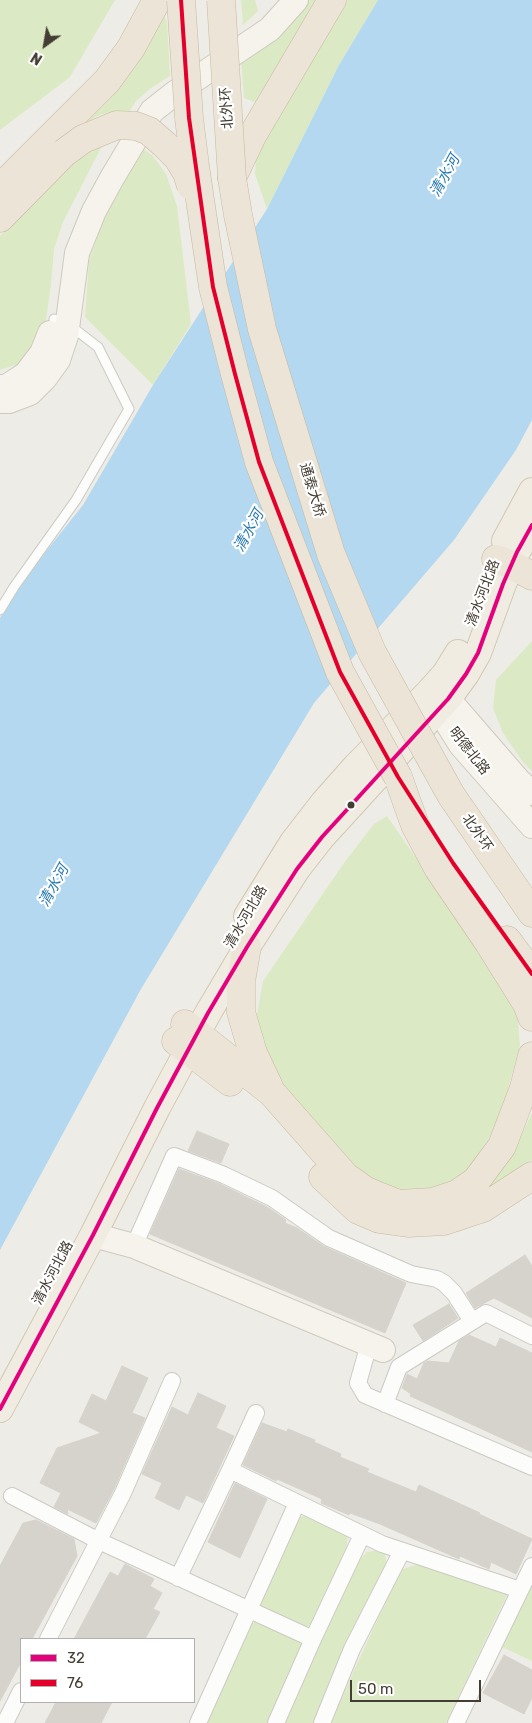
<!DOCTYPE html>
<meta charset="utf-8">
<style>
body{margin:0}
#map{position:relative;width:532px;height:1723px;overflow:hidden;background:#eeece6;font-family:Rubik,sans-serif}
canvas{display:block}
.legend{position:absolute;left:20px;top:1638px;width:175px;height:65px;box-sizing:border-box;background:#fff;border:1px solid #b4b1ad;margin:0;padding:6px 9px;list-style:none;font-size:15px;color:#443d33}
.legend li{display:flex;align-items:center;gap:10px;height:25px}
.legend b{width:25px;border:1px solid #b4b1ad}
.north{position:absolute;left:20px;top:20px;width:50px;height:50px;-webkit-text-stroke:4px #fff;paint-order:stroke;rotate:212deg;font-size:14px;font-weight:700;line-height:20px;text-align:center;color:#443d33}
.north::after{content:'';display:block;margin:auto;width:18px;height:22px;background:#443d33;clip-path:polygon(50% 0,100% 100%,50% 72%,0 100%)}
.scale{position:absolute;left:350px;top:1680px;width:131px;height:22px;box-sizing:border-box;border:2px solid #443d33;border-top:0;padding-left:6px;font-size:15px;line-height:18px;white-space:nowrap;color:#443d33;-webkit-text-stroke:4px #fff;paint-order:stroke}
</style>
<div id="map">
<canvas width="532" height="1723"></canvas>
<ul class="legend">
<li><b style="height:6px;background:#e5007d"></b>32</li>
<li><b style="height:6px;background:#e4002b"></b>76</li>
</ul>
<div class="north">N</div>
<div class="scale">50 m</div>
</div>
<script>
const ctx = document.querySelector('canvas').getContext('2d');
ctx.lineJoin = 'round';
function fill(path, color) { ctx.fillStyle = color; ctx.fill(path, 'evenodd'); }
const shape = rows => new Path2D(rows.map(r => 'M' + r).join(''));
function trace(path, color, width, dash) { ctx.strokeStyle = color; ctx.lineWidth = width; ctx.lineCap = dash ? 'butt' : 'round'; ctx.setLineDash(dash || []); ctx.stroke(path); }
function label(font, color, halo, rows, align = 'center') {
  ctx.font = font + ' Rubik,"Noto Sans SC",sans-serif'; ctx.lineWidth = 4.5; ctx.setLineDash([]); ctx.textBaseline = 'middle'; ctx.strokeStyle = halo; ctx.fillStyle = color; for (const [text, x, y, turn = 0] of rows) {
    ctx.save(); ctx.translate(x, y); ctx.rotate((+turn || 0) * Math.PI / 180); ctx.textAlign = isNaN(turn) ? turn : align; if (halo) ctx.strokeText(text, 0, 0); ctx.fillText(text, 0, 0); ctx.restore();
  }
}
fill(shape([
 [0,0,115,0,70,77,0,130],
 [241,0,255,0,258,11,243,25],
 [308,0,319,0,257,103,244,98,241,59,301,10],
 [345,0,378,0,339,65,267,209,255,174,256,159,260,142],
 [161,15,165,18,167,22,170,76,151,88,136,101,128,113,117,112,102,114,81,125],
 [103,144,63,222,54,249,51,285,46,320,37,345,24,362,0,370,0,236,58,176,81,156],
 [140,147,152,155,166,174,177,206,191,324,153,385,85,317,89,260,110,203],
 [532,641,532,771,522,761,503,733,493,708,496,680],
 [387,816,499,978,517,1011,520,1046,502,1110,490,1136,468,1171,445,1186,418,1194,393,1190,370,1179,341,1157,277,1084,256,1020,263,981,344,863,374,824],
 [532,1113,532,1160,478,1197,508,1163],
 [307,1515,348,1533,346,1552,312,1624,304,1628,262,1610,261,1603,300,1517],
 [379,1550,385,1554,387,1566,316,1723,283,1723,355,1564,367,1552],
 [419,1564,507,1595,446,1723,330,1723,400,1570],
 [532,1582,532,1661,500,1646],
 [257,1621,299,1638,304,1646,269,1723,206,1723,252,1624]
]), '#dbeac4');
fill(shape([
 [378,0,532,0,532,420,516,450,454,540,314,703,141,989,0,1250,0,618,20,584,83,505,153,385,267,209,339,65]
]), '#b3d8ef');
const building = shape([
 [197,1131,229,1144,221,1163,188,1151,197,1131],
 [179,1169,220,1184,267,1207,286,1220,285,1223,297,1228,325,1247,406,1283,385,1333,150,1234,179,1169],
 [525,1255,532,1266,532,1318,494,1298,475,1308,466,1293,525,1255],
 [449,1304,458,1318,423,1341,413,1325,449,1304],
 [469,1335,496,1347,500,1338,532,1353,532,1452,410,1396,411,1394,402,1388,407,1374,417,1379,424,1363,428,1361,449,1363,459,1341,469,1335],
 [122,1366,148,1378,132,1413,145,1418,114,1489,96,1523,67,1509,68,1514,54,1507,61,1493,40,1483,57,1448,101,1433,79,1422,92,1394,106,1401,122,1366],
 [198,1393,226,1406,216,1428,234,1436,203,1503,186,1495,179,1510,155,1498,162,1483,142,1474,172,1407,188,1415,198,1393],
 [262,1423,287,1432,288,1429,315,1440,314,1442,341,1454,340,1457,369,1469,367,1472,416,1492,419,1485,480,1513,479,1514,532,1539,516,1574,491,1562,489,1569,460,1556,459,1559,380,1524,350,1513,349,1515,321,1503,322,1499,277,1479,276,1481,243,1465,262,1423],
 [235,1483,267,1499,240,1558,208,1542,235,1483],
 [36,1520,74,1539,77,1556,32,1639,21,1639,21,1662,0,1701,0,1566,23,1523,36,1520],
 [125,1564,154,1579,150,1586,162,1593,153,1609,160,1612,145,1639,74,1639,110,1572,118,1576,125,1564],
 [504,1655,532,1670,532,1698,524,1714,483,1693,504,1655],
 [56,1702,112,1702,101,1723,45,1723,56,1702]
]);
fill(building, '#d6d3cd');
trace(building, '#d6d3cc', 1);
const lane = shape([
 [0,610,14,587,76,500,129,409,98,347,68,324,54,319]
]);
const street = shape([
 [134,1246,174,1156,224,1175,272,1198,329,1238,411,1274,437,1279,444,1283,454,1293,472,1321],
 [369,1344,358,1383,365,1395,532,1467],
 [385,1404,399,1367,486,1313,532,1336],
 [256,1413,230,1470,382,1544,520,1590],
 [12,1496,99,1541,313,1639],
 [178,1578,230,1470],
 [48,1639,123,1493,172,1381],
 [5,1723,21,1691],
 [198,1723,297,1503],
 [276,1723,313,1639,362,1535],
 [322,1723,352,1649,402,1551],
 [456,1723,532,1566]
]);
const secondary = shape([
 [0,387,6,387,26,374,42,353,50,333],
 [0,401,9,401,30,393,45,378,58,360,66,336,77,253,94,211,112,178,152,111,175,93,270,29,296,0],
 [429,694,461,745,532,826],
 [437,696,448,699,519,781,532,793],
 [93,1235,134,1246,383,1350]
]);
const primary = shape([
 [505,541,532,491],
 [247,916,293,842,324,802,355,767,428,693,445,674,458,653],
 [0,1409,93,1235,157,1108,208,1013,247,947,297,869,322,837,448,699,466,674,478,653,503,584,517,552,532,525]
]);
const highway = shape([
 [232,178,252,136,332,0],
 [0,188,107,81,131,48,157,0],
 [0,218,64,153],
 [496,559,512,565,532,576],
 [426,750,451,795,532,913],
 [398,777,415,825,438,868,489,943,527,1004,532,1017],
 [507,940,532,974],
 [247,947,241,981,241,1012,253,1053,269,1087],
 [185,1024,272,1093,346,1177,366,1191,398,1204,433,1202,457,1194,476,1181,502,1146,524,1088,532,1056],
 [176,1041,230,1082],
 [323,1177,358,1210,379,1219,408,1223,444,1221,483,1208,532,1176]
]);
trace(lane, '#cccac4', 11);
trace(street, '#cccac4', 18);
trace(secondary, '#cfcabe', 26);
trace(primary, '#d2c8b2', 28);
trace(highway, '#c8b9a0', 29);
trace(lane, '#fcfcfb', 9);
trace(street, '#fcfcfb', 16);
trace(secondary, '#f6f3ec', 24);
trace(primary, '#f0ece2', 26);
trace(highway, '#ebe4d7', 28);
const highwayBridge = shape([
 [181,0,189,118,195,166,213,287,235,374,259,462,340,672,398,777],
 [221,0,232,178,238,215,262,329,331,554,372,652,426,750],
 [64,153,83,139,117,125,136,126,149,131,164,144,178,158,187,173,191,186]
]);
trace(highwayBridge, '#c8b9a0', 29, []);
trace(highwayBridge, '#ebe4d7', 28);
trace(shape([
 [0,1409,93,1235,157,1108,208,1013,247,947,297,869,322,837,448,699,466,674,478,653,503,584,517,552,532,525]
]), '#e5007d', 4);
trace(shape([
 [181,0,189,118,213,287,235,374,259,462,340,672,398,777,453,863,532,974]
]), '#e4002b', 4);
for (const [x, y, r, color] of [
 [351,805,4.5,"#443d33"]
]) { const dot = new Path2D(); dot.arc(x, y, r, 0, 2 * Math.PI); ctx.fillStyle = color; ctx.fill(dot); trace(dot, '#fff', 2); }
label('14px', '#443d33', '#fff', [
 ["北外环",227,108,-94],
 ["通泰大桥",312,490,73],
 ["清水河北路",483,593,-69],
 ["明德北路",469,751,52],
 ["北外环",477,833,55],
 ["清水河北路",246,917,-60],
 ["清水河北路",53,1273,-62]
]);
label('italic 15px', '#287ab3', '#fff', [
 ["清水河",445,176,-61],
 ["清水河",249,531,-61],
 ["清水河",54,886,-61]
]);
</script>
